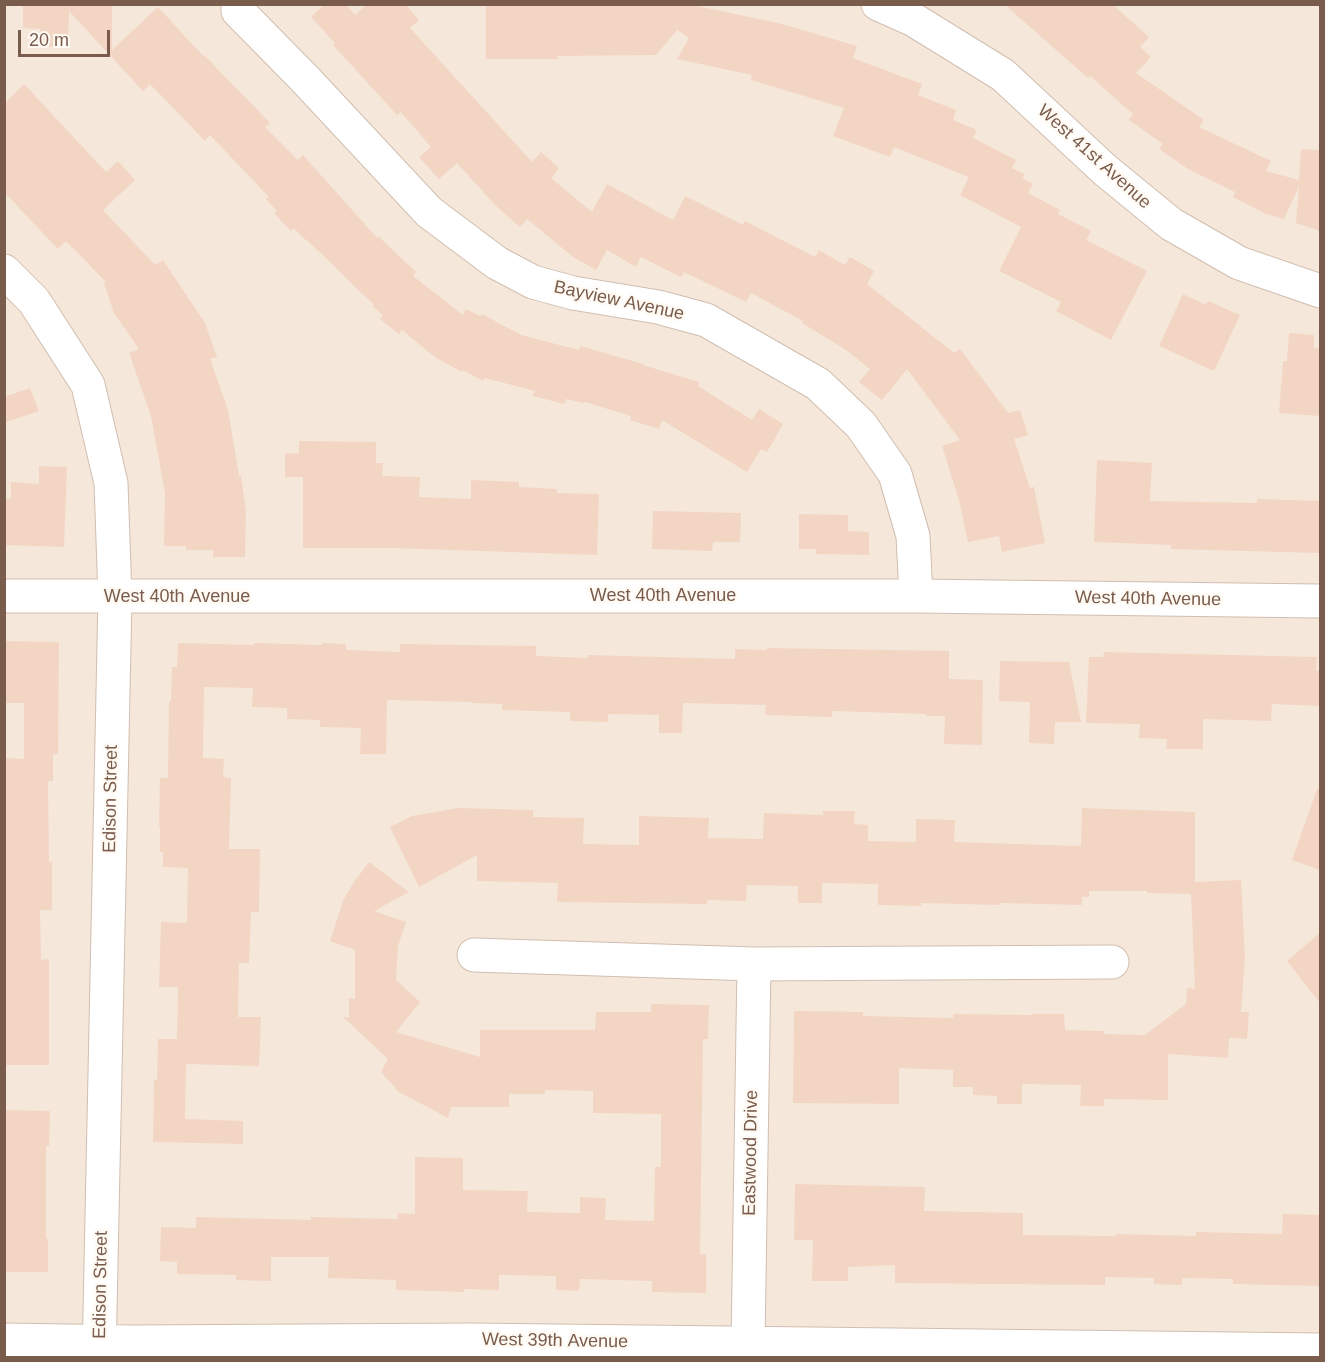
<!DOCTYPE html>
<style>
body{margin:0}
#map{position:relative;width:1325px;height:1362px;overflow:hidden;background:#fdf6ec;font-family:Arial,sans-serif}
canvas{display:block}
.frame{position:absolute;inset:0;border:6px solid #7a5c4d;pointer-events:none}
.scale{position:absolute;left:18px;top:30px;width:92px;height:27px;box-sizing:border-box;border:3px solid #7a5c4d;border-top:0;padding-left:8px;font-size:18px;line-height:21px;white-space:nowrap;color:#7a5c4d;-webkit-text-stroke:4px #fffaf3;paint-order:stroke}
</style>
<div id="map">
<canvas width="1325" height="1362"></canvas>
<div class="frame"></div>
<div class="scale">20 m</div>
</div>
<script>
const ctx = document.querySelector('canvas').getContext('2d');
ctx.lineJoin = 'round';
function fill(path, color) { ctx.fillStyle = color; ctx.fill(path, 'evenodd'); }
const shape = rows => new Path2D(rows.map(r => 'M' + r).join(''));
function trace(path, color, width, dash) { ctx.strokeStyle = color; ctx.lineWidth = width; ctx.lineCap = dash ? 'butt' : 'round'; ctx.setLineDash(dash || []); ctx.stroke(path); }
function label(font, color, halo, rows, align = 'center') {
  ctx.font = font + ' Arial,sans-serif'; ctx.lineWidth = 5; ctx.setLineDash([]); ctx.textBaseline = 'middle'; ctx.strokeStyle = halo; ctx.fillStyle = color; for (const [text, x, y, turn = 0] of rows) {
    ctx.save(); ctx.translate(x, y); ctx.rotate((+turn || 0) * Math.PI / 180); ctx.textAlign = isNaN(turn) ? turn : align; if (halo) ctx.strokeText(text, 0, 0); ctx.fillText(text, 0, 0); ctx.restore();
  }
}
fill(shape([
 [5,5,1320,5,1320,1357,5,1357]
]), '#f5e8da');
fill(shape([
 [23,4,112,4,112,50,158,7,203,56,204,55,270,123,265,127,298,160,303,155,377,238,378,236,416,272,413,276,463,315,466,309,480,316,482,314,521,335,579,350,580,346,643,364,643,365,699,382,698,386,752,420,759,409,783,424,767,452,761,449,747,472,662,420,659,429,630,420,631,416,585,402,584,403,566,399,564,404,533,396,535,391,485,378,483,381,463,370,462,372,436,358,402,330,399,334,380,319,383,315,372,306,374,305,306,239,305,240,294,228,291,231,274,213,277,211,266,199,269,197,210,135,205,141,150,84,143,91,69,11,68,47,39,46,40,29,23,28],
 [325,4,346,4,355,15,367,4,405,4,419,20,410,28,532,162,541,152,559,168,551,178,592,212,607,184,673,220,685,196,743,225,745,221,815,257,819,250,845,265,850,257,874,271,867,284,954,353,960,349,1008,413,1020,410,1028,435,1014,439,1030,488,1034,487,1045,543,1002,552,999,536,968,542,959,500,942,446,960,440,907,369,882,400,859,382,870,369,846,350,802,323,803,321,751,293,746,302,684,272,681,277,641,257,636,267,607,250,596,270,573,257,527,219,520,227,497,207,457,163,439,179,419,157,431,147,401,112,397,115,333,45,335,43,311,17],
 [699,4,698,6,782,24,857,46,853,58,922,84,918,95,956,110,953,120,977,130,973,138,1016,160,1012,168,1025,174,1022,178,1033,184,1028,193,1060,210,1058,214,1091,231,1086,240,1147,271,1111,340,1056,311,1061,302,999,271,1021,227,960,195,969,177,894,147,890,157,833,136,844,108,751,80,752,75,677,59,689,38,677,30,656,55,558,56,558,59,486,59,486,5],
 [1004,4,1112,4,1149,37,1140,47,1151,57,1136,73,1204,120,1199,127,1271,161,1266,171,1299,180,1301,149,1320,150,1320,231,1296,223,1299,186,1284,219,1266,214,1233,197,1235,192,1188,169,1159,149,1163,144,1129,120,1133,114,1090,76,1088,78],
 [24,84,106,172,118,161,135,180,103,210,155,265,163,260,205,323,217,357,210,359,228,410,239,476,241,476,246,511,245,557,213,557,213,550,186,550,186,546,164,546,165,493,151,416,129,353,139,349,114,313,104,283,106,282,66,241,58,249,4,192,4,104],
 [1183,294,1206,305,1208,301,1240,315,1214,371,1159,346],
 [1289,333,1314,335,1314,348,1320,348,1320,416,1279,413,1283,361,1287,361],
 [30,388,39,411,4,423,4,397],
 [299,441,376,442,376,463,383,463,382,476,420,477,419,497,471,499,471,480,519,482,519,487,557,489,557,493,599,494,597,555,394,548,303,548,303,477,285,477,285,454,299,453],
 [1097,460,1152,463,1150,501,1257,503,1257,499,1320,501,1320,553,1171,549,1171,545,1094,542],
 [39,466,67,467,64,547,4,545,4,499,11,499,11,482,39,484],
 [653,511,741,513,740,542,713,542,712,551,652,549],
 [799,514,848,515,848,531,869,532,869,555,816,554,816,549,799,549],
 [4,641,59,642,58,754,53,754,53,781,48,781,49,862,52,862,52,910,40,910,41,960,49,959,49,1065,4,1065,4,758,24,759,24,703,4,703],
 [178,643,254,645,254,643,322,645,322,643,346,644,346,650,400,652,400,644,536,646,536,656,588,658,588,655,735,659,735,649,767,650,767,648,949,651,949,679,983,680,982,745,944,744,945,716,926,716,926,714,832,711,832,717,765,715,766,705,683,703,682,733,659,733,659,715,608,714,608,722,570,721,570,712,502,710,502,704,472,703,472,702,387,700,386,754,360,754,361,728,320,727,320,720,287,719,287,708,252,707,253,688,204,687,203,758,224,759,223,777,231,778,229,849,260,849,259,912,251,912,249,963,239,963,238,1017,261,1017,259,1066,186,1064,185,1119,243,1121,243,1144,153,1142,154,1080,157,1080,158,1039,177,1039,178,987,159,987,161,922,187,923,188,868,163,867,163,852,160,852,160,826,159,826,160,778,168,778,169,701,171,701,172,667,177,667],
 [1104,652,1317,657,1316,671,1320,671,1320,706,1272,704,1271,721,1203,719,1203,749,1166,749,1167,739,1139,738,1140,724,1086,723,1089,657,1103,657],
 [1000,661,1069,662,1081,722,1055,722,1054,744,1029,743,1030,702,999,701],
 [1317,789,1320,789,1320,870,1292,860],
 [458,808,533,810,533,817,584,818,583,844,639,845,639,816,709,818,708,838,763,839,764,813,823,815,823,811,855,811,854,824,868,825,868,841,916,842,916,819,955,820,954,842,1081,846,1082,808,1195,812,1195,882,1241,880,1245,958,1241,1012,1249,1012,1247,1039,1229,1038,1228,1058,1168,1054,1168,1100,1104,1099,1104,1106,1080,1106,1081,1085,1022,1084,1022,1104,997,1104,997,1096,973,1095,973,1087,953,1087,953,1070,899,1068,899,1104,793,1103,794,1011,863,1012,863,1016,953,1018,953,1014,1032,1015,1032,1014,1064,1014,1065,1030,1104,1031,1104,1034,1145,1035,1186,1004,1187,988,1195,989,1191,894,1147,893,1147,891,1089,891,1089,897,1082,897,1082,905,999,903,999,905,921,903,921,906,878,905,878,884,822,883,822,903,798,903,798,886,747,885,746,901,707,900,707,904,557,902,558,883,477,881,477,855,419,887,390,827,412,816],
 [369,862,409,892,374,911,406,922,398,946,396,980,420,1002,396,1032,480,1057,480,1030,595,1030,596,1012,651,1012,651,1004,709,1005,708,1039,703,1039,700,1254,706,1254,706,1293,652,1292,652,1281,580,1279,579,1291,556,1290,556,1276,499,1275,499,1290,464,1289,464,1292,396,1290,396,1280,328,1278,329,1257,271,1257,271,1281,236,1280,236,1275,177,1274,177,1262,160,1261,161,1227,196,1228,196,1217,311,1220,311,1217,398,1219,398,1213,415,1214,415,1157,463,1158,463,1190,528,1191,527,1212,580,1213,580,1197,606,1198,605,1220,654,1221,655,1167,661,1167,661,1114,593,1113,593,1091,545,1090,545,1094,509,1094,509,1107,451,1107,448,1118,399,1092,381,1072,388,1059,342,1016,349,1018,349,998,355,999,355,950,330,941,343,901,354,882],
 [1320,933,1320,1003,1287,961],
 [4,1110,50,1111,49,1146,46,1146,46,1239,48,1239,48,1272,4,1272],
 [795,1184,925,1187,924,1211,1023,1213,1023,1235,1116,1236,1116,1234,1196,1236,1196,1232,1282,1234,1283,1214,1320,1215,1320,1286,1233,1284,1233,1279,1182,1278,1182,1285,1154,1284,1154,1278,1105,1277,1105,1285,895,1283,895,1265,848,1267,848,1281,812,1281,813,1240,794,1240]
]), '#f3d5c3');
const street = shape([
 [238,4,238,11,304,78,429,212,497,263,533,282,573,293,658,307,706,320,818,384,861,425,895,474,913,536,916,596],
 [878,4,914,20,1003,75,1105,170,1171,224,1239,263,1320,291],
 [4,271,34,301,88,385,111,483,115,597,99,1358],
 [4,596,916,596,1320,601],
 [474,955,754,964,1112,962],
 [4,1340,133,1342,472,1340,1320,1350],
 [748,1343,754,964]
]);
trace(street, '#d1beb0', 35);
trace(street, '#fff', 33);
label('18px', '#7a5c4d', '#fffaf3', [
 ["West 41st Avenue",1094,157,42],
 ["Bayview Avenue",619,301,12],
 ["West 40th Avenue",663,596],
 ["West 40th Avenue",177,597],
 ["West 40th Avenue",1148,599,1],
 ["Edison Street",111,799,-89],
 ["Eastwood Drive",751,1153,-89],
 ["Edison Street",101,1285,-89],
 ["West 39th Avenue",555,1341,1]
]);
</script>
